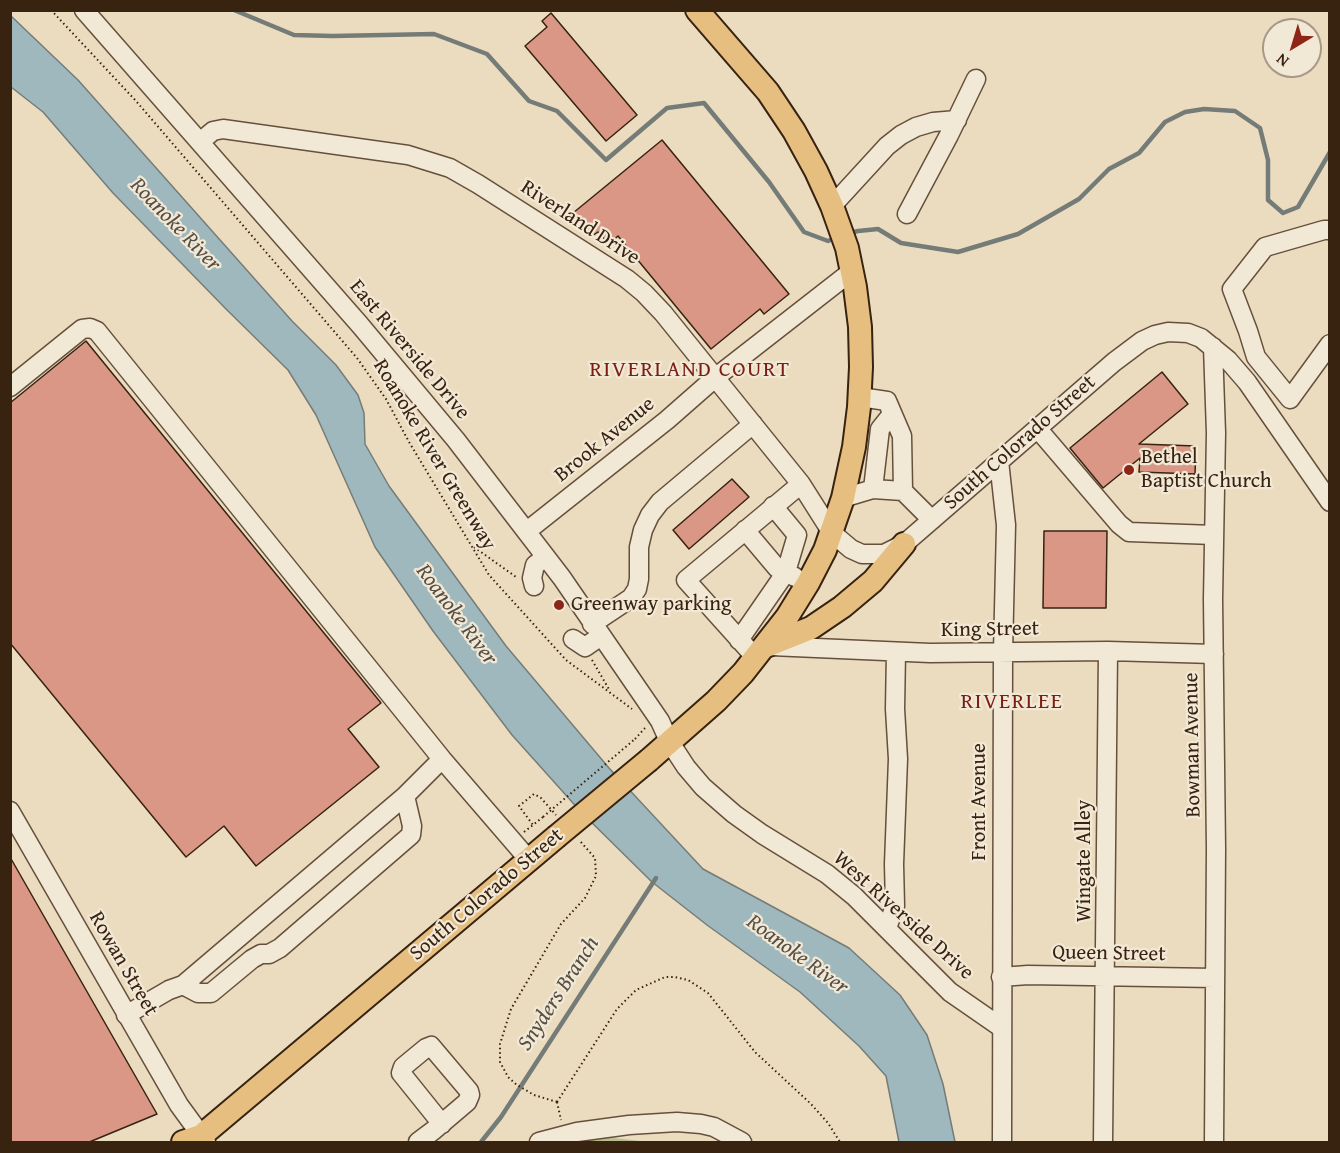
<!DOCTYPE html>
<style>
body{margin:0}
#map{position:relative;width:1340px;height:1153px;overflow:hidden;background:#ebdcc0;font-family:"Gentium Book Plus",serif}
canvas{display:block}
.frame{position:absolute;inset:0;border:12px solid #382210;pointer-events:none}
.north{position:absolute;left:1262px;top:18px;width:60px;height:60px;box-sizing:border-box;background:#f2e8d6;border:2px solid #a89987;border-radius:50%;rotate:218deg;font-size:16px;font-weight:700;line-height:24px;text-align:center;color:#382210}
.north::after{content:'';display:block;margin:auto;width:21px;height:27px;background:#8f2418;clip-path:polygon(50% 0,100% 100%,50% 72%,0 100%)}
</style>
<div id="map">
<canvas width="1340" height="1153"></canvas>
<div class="frame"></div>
<div class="north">N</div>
</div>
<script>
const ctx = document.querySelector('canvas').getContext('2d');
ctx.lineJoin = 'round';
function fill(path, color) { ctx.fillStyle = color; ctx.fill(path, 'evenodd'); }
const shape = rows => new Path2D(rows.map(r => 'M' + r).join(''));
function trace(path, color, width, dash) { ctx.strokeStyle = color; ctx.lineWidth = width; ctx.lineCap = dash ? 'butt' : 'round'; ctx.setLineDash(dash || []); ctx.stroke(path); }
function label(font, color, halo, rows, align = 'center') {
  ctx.font = font + ' "Gentium Book Plus",serif'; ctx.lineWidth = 4.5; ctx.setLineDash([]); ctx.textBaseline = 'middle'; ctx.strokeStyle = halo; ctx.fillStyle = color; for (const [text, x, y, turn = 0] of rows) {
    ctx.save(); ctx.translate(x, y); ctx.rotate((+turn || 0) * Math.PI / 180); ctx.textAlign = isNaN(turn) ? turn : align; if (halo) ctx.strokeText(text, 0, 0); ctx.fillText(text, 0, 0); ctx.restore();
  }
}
fill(shape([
 [606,1137,649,1142,560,1142]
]), '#bac091');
const water = shape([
 [10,15,78,80,292,321,336,365,358,395,364,413,365,444,389,486,506,646,609,768,703,869,849,948,900,995,927,1035,943,1084,955,1142,899,1142,886,1076,859,1046,800,992,707,925,652,882,581,812,512,735,433,631,375,547,316,415,288,370,226,309,113,193,43,112,11,87,10,15]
]);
fill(water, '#9eb8be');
trace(water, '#757c78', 1.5);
trace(shape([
 [234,10,294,35,333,36,434,34,487,54,529,101,557,111,606,160,667,108,704,103,769,182,804,232,828,241,835,238],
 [849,233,858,231,878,229,901,243,958,252,1018,234,1079,199,1109,169,1139,153,1165,122,1185,112,1204,109,1235,111,1260,128,1268,160,1268,200,1283,213,1298,207,1330,152],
 [481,1142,501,1117,656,878]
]), '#757c78', 4.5);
const building = shape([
 [551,13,637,115,606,141,525,46,547,27,542,21,551,13],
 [662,140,789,294,764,314,760,309,711,349,618,236,609,244,598,232,592,236,573,213,662,140],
 [86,341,381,703,348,729,379,767,256,866,224,826,186,857,10,643,10,403,86,341],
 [1162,372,1188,404,1139,444,1196,446,1195,474,1139,472,1140,458,1103,488,1070,448,1162,372],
 [732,479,749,497,689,549,673,530,732,479],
 [1044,531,1107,531,1106,608,1043,608,1044,531],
 [10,857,157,1114,87,1143,10,1143,10,857]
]);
fill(building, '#db9785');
trace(building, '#382210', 1.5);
const minor = shape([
 [84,10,360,325,456,440,562,578,660,721,669,741,686,767,703,787,734,814,762,834,827,874,854,896,950,992,1002,1028],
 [200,142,213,131,223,129,408,155,450,168,478,184,627,279,644,293,663,313,801,484,832,533,851,549,862,554,884,554,904,544,1114,362,1142,341,1155,335,1168,332,1188,333,1201,338,1228,360,1247,382,1330,502],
 [832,206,887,146,901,135,916,127,933,122,957,120],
 [907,214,949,135,976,79],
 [1330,230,1324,230,1265,247,1232,289,1248,331,1256,357,1290,399,1330,344],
 [1213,347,1216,433,1213,599,1216,849,1214,1142],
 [10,387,82,329,90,328,97,331,442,759,529,860],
 [860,397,887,401,902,436,903,491],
 [1037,428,1119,524,1129,532,1214,535],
 [999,461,1006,525,1003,652,1002,1142],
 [873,489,880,429,892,414],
 [843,498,873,489,903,491,932,520],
 [745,530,777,568,795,577],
 [527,531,667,420,716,377,852,271],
 [534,586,532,578,535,565,546,557],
 [592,624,631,598,637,589,639,579,639,547,643,530,650,515,660,502,753,424],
 [573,639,585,647,601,636],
 [739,640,786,572,797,535,773,506],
 [771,646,930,653,1108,651,1214,654],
 [756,658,686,580,801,484],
 [10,811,179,1105,206,1142],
 [887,928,895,906,894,864,898,759,895,709,896,652],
 [1001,977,1028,975,1215,978],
 [183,985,198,993,211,993,252,959,261,954,269,954,280,948,411,835,412,826,405,796],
 [126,1015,169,990,183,985,405,796,442,759],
 [418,1142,434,1130,467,1102,470,1095,469,1091,431,1046,426,1048,403,1067,401,1073,442,1124],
 [539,1142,577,1132,629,1125,677,1122,701,1124,714,1127,742,1142],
 [1103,1142,1108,651]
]);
const major = shape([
 [766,646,811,628,842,607,873,581,904,544],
 [649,760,716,701,743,673,787,617,808,583,825,550,843,498,854,447,859,407,861,367,860,327,855,287,847,248,832,206,816,171,794,131,768,92,697,10],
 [183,1142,201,1136,556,837]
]);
trace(minor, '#65503c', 21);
trace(major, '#382210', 26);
trace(shape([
 [51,10,136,101,357,358,386,399,409,442,489,575,566,660,632,709],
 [474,547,516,577],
 [592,660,610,691],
 [635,739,645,728],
 [543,817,533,825,519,806,534,794,541,798,556,815],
 [524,832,533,825],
 [557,1102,534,1095,517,1085,508,1077,500,1062,500,1044,511,1009,561,924,585,898,596,876,595,858,580,841],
 [557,1102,617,1009,636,990,665,977,675,977,688,980,708,993,755,1052,811,1104,828,1123,840,1142],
 [557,1102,561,1120]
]), '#382210', 2, [1.5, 3]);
trace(minor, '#f2e8d6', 18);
trace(major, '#e6be80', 22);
const majorBridge = shape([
 [556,837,649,760]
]);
trace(majorBridge, '#382210', 26, []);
trace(shape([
 [543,817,635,739]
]), '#382210', 2, [1.5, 3]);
trace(majorBridge, '#e6be80', 22);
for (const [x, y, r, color] of [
 [1129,470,6,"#8f2418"],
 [559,605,6,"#8f2418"]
]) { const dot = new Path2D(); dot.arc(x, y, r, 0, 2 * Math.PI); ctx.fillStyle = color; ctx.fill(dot); trace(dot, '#f2e8d6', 2); }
label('21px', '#382210', '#f2e8d6', [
 ["Riverland Drive",580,223,33],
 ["East Riverside Drive",409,350,50],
 ["Brook Avenue",605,440,-39],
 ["South Colorado Street",1020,443,-41],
 ["Roanoke River Greenway",434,455,59],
 ["King Street",990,630,-1],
 ["Bowman Avenue",1193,745,-91],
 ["Front Avenue",980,802,-90],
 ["Wingate Alley",1085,861,-90],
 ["South Colorado Street",487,895,-40],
 ["West Riverside Drive",903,916,42],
 ["Queen Street",1109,954,1],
 ["Rowan Street",123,964,60]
]);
label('21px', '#382210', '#f2e8d6', [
 ["Bethel",1141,458],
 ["Baptist Church",1141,482],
 ["Greenway parking",571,605]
], 'left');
label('italic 22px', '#574f44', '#f2e8d6', [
 ["Roanoke River",175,225,46],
 ["Roanoke River",456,615,53],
 ["Roanoke River",797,955,36],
 ["Snyders Branch",559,994,-57]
]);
ctx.letterSpacing = '1.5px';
label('22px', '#7a1f14', '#f2e8d6', [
 ["RIVERLAND COURT",690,370],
 ["RIVERLEE",1012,702]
]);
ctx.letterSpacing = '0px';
</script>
